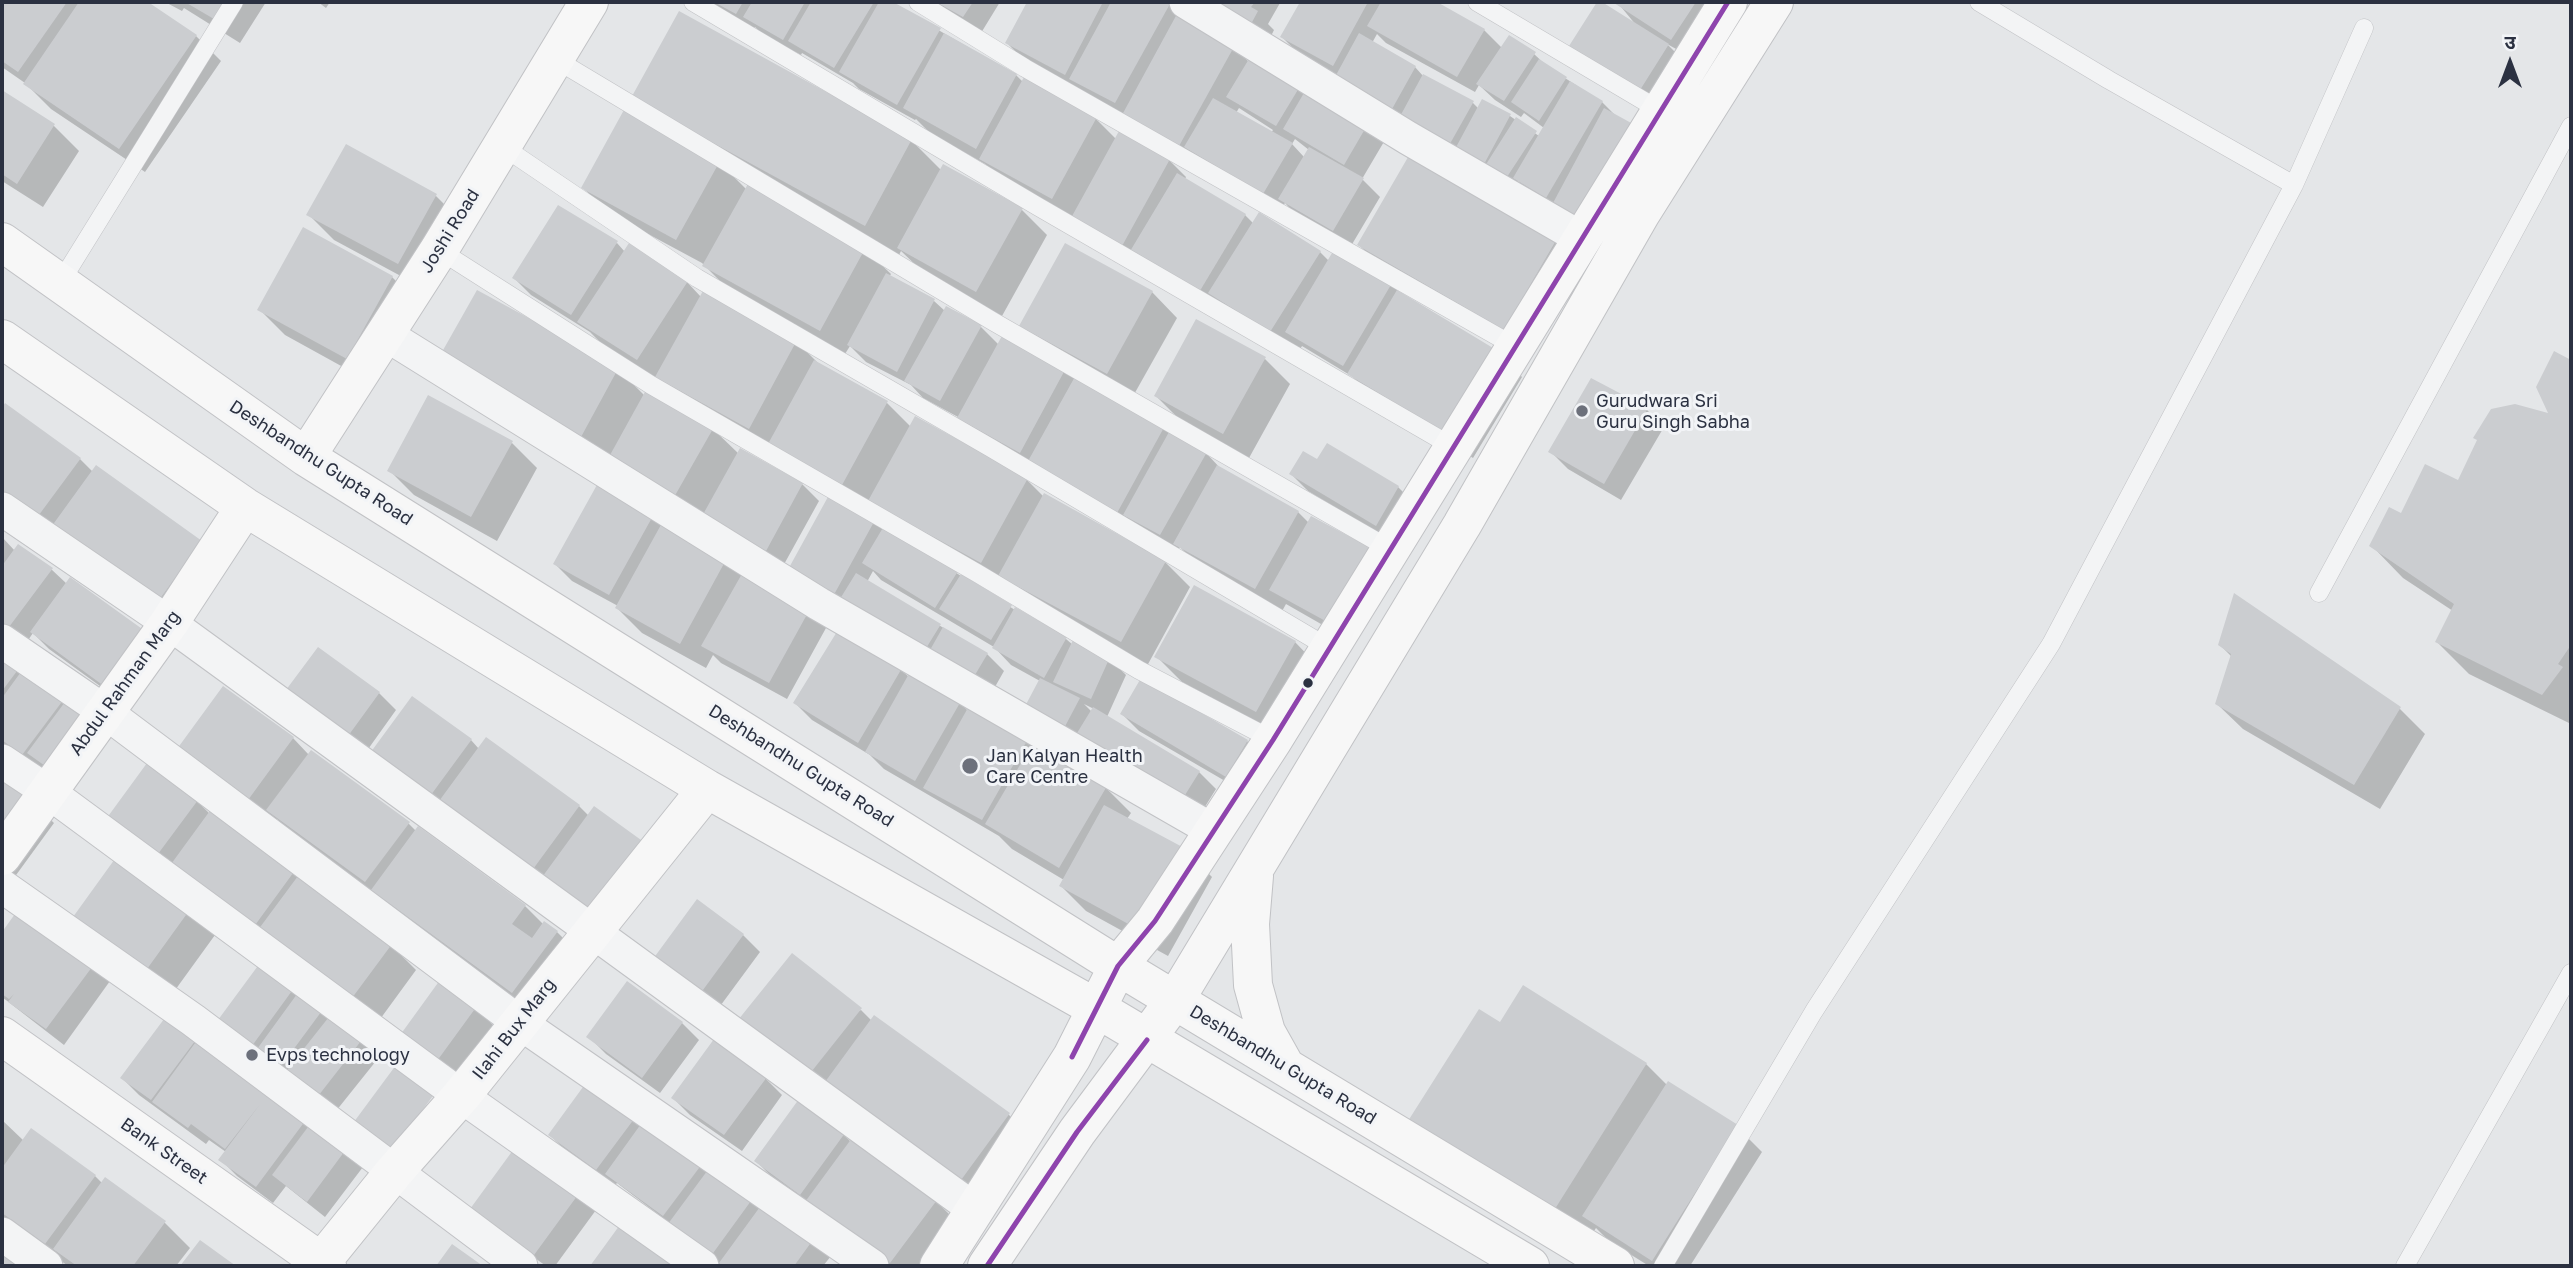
<!DOCTYPE html>
<meta charset="utf-8">
<style>
body{margin:0}
#map{position:relative;width:2573px;height:1268px;overflow:hidden;background:#e4e6e8;font-family:"Golos Text","Noto Sans Devanagari",sans-serif}
canvas{display:block}
.frame{position:absolute;inset:0;border:4px solid #2b3141;pointer-events:none}
.north{position:absolute;left:2475px;top:28px;width:70px;height:70px;-webkit-text-stroke:5px #f2f4f7;paint-order:stroke;rotate:0deg;font-size:19px;font-weight:700;line-height:28px;text-align:center;color:#2b3141}
.north::after{content:'';display:block;margin:auto;width:24px;height:32px;background:#2b3141;clip-path:polygon(50% 0,100% 100%,50% 72%,0 100%)}
</style>
<div id="map">
<canvas width="2573" height="1268"></canvas>
<div class="frame"></div>
<div class="north">उ</div>
</div>
<script>
const ctx = document.querySelector('canvas').getContext('2d');
ctx.lineJoin = 'round';
function fill(path, color) { ctx.fillStyle = color; ctx.fill(path, 'evenodd'); }
const shape = rows => new Path2D(rows.map(r => 'M' + r).join(''));
function trace(path, color, width, dash) { ctx.strokeStyle = color; ctx.lineWidth = width; ctx.lineCap = dash ? 'butt' : 'round'; ctx.setLineDash(dash || []); ctx.stroke(path); }
function label(font, color, halo, rows, align = 'center') {
  ctx.font = font + ' "Golos Text",sans-serif'; ctx.lineWidth = 6; ctx.setLineDash([]); ctx.textBaseline = 'middle'; ctx.strokeStyle = halo; ctx.fillStyle = color; for (const [text, x, y, turn = 0] of rows) {
    ctx.save(); ctx.translate(x, y); ctx.rotate((+turn || 0) * Math.PI / 180); ctx.textAlign = isNaN(turn) ? turn : align; if (halo) ctx.strokeText(text, 0, 0); ctx.fillText(text, 0, 0); ctx.restore();
  }
}
fill(shape([
 [2,2,145,2,196,36,221,61,145,172,51,109,25,83,2,67],
 [165,2,266,2,240,43,184,8,182,11],
 [318,2,330,2,326,8],
 [705,2,890,2,1016,75,1023,82,1025,80,1096,119,1116,139,1169,160,1186,177,1185,179,1245,215,1254,224,1320,252,1329,261,1391,284,1403,296,1497,352,1522,377,1473,458,1374,399,1353,377,1302,346,1296,356,1006,184,985,164,930,133,916,119,915,120,859,89,853,83,802,53,801,55,762,34,755,27,753,30],
 [932,2,1000,2,981,33],
 [1029,2,1171,2,1234,47,1249,62,1304,79,1385,140,1362,179,1380,197,1351,246,1297,216,1285,203,1281,209,1032,68,1007,43],
 [1239,108,1273,130,1271,133,1236,113],
 [1295,139,1309,150,1304,157,1292,144],
 [1211,2,1279,2,1280,3,1268,24,1274,30,1269,40],
 [1302,2,1433,2,1484,30,1502,48,1534,54,1548,67,1602,102,1617,117,1599,234,1532,195,1518,181,1514,187,1338,75,1299,54,1282,37],
 [1377,34,1386,43,1475,92,1479,85,1495,100,1521,117,1524,113,1544,128,1539,136,1510,116,1479,109,1473,103,1424,77,1415,67,1372,43],
 [1617,2,1709,2,1689,56,1667,44,1685,62,1657,106,1588,63,1571,46,1636,25],
 [2,92,54,126,79,151,43,207,2,181],
 [626,111,911,140,942,171,1022,210,1047,235,1002,316,924,273,901,251,898,257,716,159,746,189,865,249,891,274,889,277,934,301,945,311,947,308,981,327,999,345,1065,369,1075,379,1078,375,1206,453,1223,471,1298,512,1309,523,1349,640,1286,604,1281,613,1201,569,1180,547,1177,551,984,443,958,417,923,398,911,385,866,362,850,346,845,354,729,290,702,263,609,213,583,188],
 [436,196,461,221,423,288,334,240,308,214],
 [1557,238,1582,264,1530,354,1384,270,1359,245],
 [617,243,625,252,687,282,701,297,796,341,820,365,887,403,911,427,1027,480,1044,497,1165,562,1190,587,1147,666,774,452,605,347,590,332,531,295,514,278],
 [392,277,417,302,372,383,285,335,260,310],
 [478,292,618,369,645,396,713,429,739,454,802,484,819,501,777,577,600,471],
 [1152,292,1177,318,1132,398,1046,351,1021,326],
 [2555,353,2571,362,2571,724,2469,674,2437,642,2453,611,2403,578,2371,545,2401,515,2459,482,2551,415],
 [1265,359,1290,384,1249,458,1181,421,1156,396],
 [2,403,80,459,93,472,201,542,184,624,2,506],
 [1647,410,1664,427,1621,500,1568,469,1551,452],
 [512,443,537,468,497,541,414,495,389,470],
 [1318,461,1398,487,1415,504,1393,542,1308,491,1291,474],
 [599,486,809,611,826,628,787,699,721,663,713,655,706,668,642,633,617,608,618,606,572,581,555,564],
 [874,521,884,531,885,528,1015,610,1066,639,1073,645,1109,658,1126,675,1107,717,1199,772,1216,789,1198,818,1042,729,1040,681,1011,665,994,647,881,580,873,571,867,582,987,654,1004,671,987,701,804,592],
 [1084,704,1094,709,1092,712],
 [2,537,15,551,51,569,67,584,122,702,49,649,33,633,26,643,2,625],
 [1295,642,1320,668,1282,736,1182,682,1157,657],
 [2219,644,2400,709,2425,734,2380,809,2243,729,2217,704,2232,657],
 [2,649,94,719,39,771,2,743],
 [318,649,379,693,396,710,361,759,283,698],
 [901,670,909,677,960,702,968,711,970,708,1106,788,1131,813,1127,819,1187,852,1212,877,1168,956,1086,911,1061,886,1064,880,1012,849,999,836,884,769,870,755,812,720,795,703],
 [1122,714,1247,741,1264,758,1244,792,1139,731],
 [293,738,309,755,408,823,416,831,418,829,525,906,544,925,557,932,582,957,538,1017,294,835,277,819,274,824,204,774],
 [471,740,479,749,579,806,589,816,612,934,384,777],
 [2,778,28,798,54,823,11,882,2,876],
 [197,801,210,814,213,810,391,945,416,970,378,1022,121,842],
 [117,859,215,935,173,993,100,942],
 [20,910,110,981,64,1045,2,997,2,935],
 [743,935,760,952,718,1009,655,959],
 [260,965,384,1051,332,1116,234,1041],
 [476,1008,493,1025,452,1081,417,1055],
 [861,1010,872,1021,875,1018,1009,1115,1034,1140,987,1204,761,1050],
 [171,1013,366,1163,325,1217,286,1186,273,1203,237,1176,220,1159,226,1152,209,1140,206,1144,139,1095,122,1078],
 [682,1023,699,1040,660,1093,606,1054,589,1037],
 [1500,1025,1646,1064,1667,1085,1737,1127,1762,1152,1690,1266,1649,1266,1609,1241,1596,1228,1586,1243,1443,1153],
 [765,1078,782,1095,742,1151,690,1115,673,1098],
 [592,1079,831,1256,823,1266,714,1266,671,1224,617,1183,614,1186,567,1152,550,1135],
 [2,1120,24,1141,95,1176,103,1184,106,1180,165,1223,190,1248,176,1266,68,1266,8,1222,2,1216],
 [843,1134,851,1142,936,1201,961,1226,931,1266,887,1266,773,1178,756,1161],
 [517,1148,596,1210,555,1266,546,1266,489,1225]
]), '#0003');
fill(shape([
 [2,2,67,2,18,72,2,61],
 [79,2,148,2,197,35,119,149,23,84],
 [185,2,225,2,214,19],
 [714,2,743,2,736,14],
 [752,2,805,2,783,40,743,17],
 [811,2,874,2,834,68,788,41],
 [879,2,893,2,941,28,897,105,839,72],
 [936,2,973,2,963,17],
 [1027,2,1103,2,1065,75,1005,43],
 [1111,2,1171,2,1115,103,1069,79],
 [1211,2,1255,2,1251,7,1258,11,1251,24],
 [1300,2,1368,2,1333,66,1280,37],
 [1381,2,1437,2,1485,29,1457,77,1367,26],
 [1597,2,1602,2,1669,44,1640,90,1569,46],
 [1615,2,1696,2,1671,40,1614,3],
 [679,11,912,139,865,226,631,98],
 [1177,14,1235,45,1179,146,1122,115],
 [944,33,1017,74,976,149,903,108],
 [1359,33,1416,66,1392,109,1335,77],
 [1509,35,1536,52,1504,101,1476,84],
 [1255,49,1305,78,1276,126,1226,97],
 [1539,59,1567,77,1539,121,1511,102],
 [1423,74,1474,101,1447,149,1397,122],
 [1024,77,1097,117,1052,199,979,159],
 [1570,81,1603,101,1546,198,1513,178],
 [1308,86,1369,122,1344,165,1283,129],
 [2,90,55,124,17,184,2,174],
 [1213,98,1293,143,1263,194,1184,147],
 [1482,99,1511,114,1483,166,1454,151],
 [625,108,720,161,676,240,581,188],
 [1604,108,1633,124,1582,219,1553,203],
 [1516,117,1537,131,1505,180,1485,166],
 [1119,131,1170,159,1122,246,1071,218],
 [346,144,437,194,398,264,306,215],
 [1309,147,1364,178,1333,231,1278,199],
 [1411,152,1558,237,1504,330,1357,245],
 [943,164,1023,208,976,292,897,248],
 [1177,173,1246,214,1198,294,1129,253],
 [749,182,866,247,820,331,702,266],
 [558,205,618,241,571,315,512,278],
 [1259,212,1321,251,1270,332,1208,293],
 [303,227,393,276,347,359,257,310],
 [629,243,688,281,637,360,577,322],
 [1065,243,1153,291,1107,374,1019,326],
 [1335,248,1392,283,1343,366,1285,332],
 [886,273,935,299,897,372,847,345],
 [704,289,797,340,749,429,655,377],
 [477,290,619,367,575,448,438,359],
 [1397,290,1498,351,1447,434,1347,374],
 [946,306,982,325,940,401,904,381],
 [1196,319,1266,357,1223,434,1154,396],
 [1003,334,1066,368,1020,453,957,418],
 [2554,351,2571,360,2571,645,2558,664,2563,667,2542,695,2435,642,2454,604,2369,546,2389,507,2401,513,2425,464,2458,480,2477,440,2473,438,2491,409,2515,404,2548,413,2536,387],
 [814,360,888,401,842,485,768,444],
 [1077,373,1167,422,1117,513,1027,463],
 [1591,378,1648,408,1604,484,1548,452],
 [646,390,714,427,669,506,604,466],
 [428,395,513,441,471,517,387,471],
 [5,403,81,458,33,523,2,501,2,408],
 [915,416,1028,478,981,563,868,501],
 [1169,432,1207,452,1160,535,1123,515],
 [1327,443,1399,486,1376,526,1289,474,1303,451,1317,459],
 [740,448,803,483,760,562,696,527],
 [96,465,202,541,159,600,49,530],
 [1217,465,1299,511,1255,589,1173,544],
 [598,483,654,514,609,595,553,564],
 [1044,493,1166,561,1121,642,998,576],
 [829,495,875,520,831,600,785,575],
 [1311,516,1373,549,1331,624,1269,590],
 [662,523,727,558,680,644,615,608],
 [884,526,958,571,935,608,862,563],
 [18,544,53,568,9,627,2,622,2,566],
 [743,572,810,609,769,683,701,646],
 [856,573,941,624,920,658,835,607],
 [961,574,1012,605,991,640,939,609],
 [70,577,145,631,104,686,30,632],
 [1194,585,1296,641,1256,712,1154,657],
 [2234,593,2401,707,2354,785,2215,704,2231,654,2218,645],
 [1015,607,1067,637,1044,678,992,648],
 [943,627,988,653,969,685,925,659],
 [838,630,902,668,858,743,793,703],
 [1073,640,1110,657,1091,699,1053,682],
 [2,647,23,663,2,691],
 [318,647,380,692,343,743,280,698],
 [26,665,67,695,22,755,2,740,2,698],
 [910,672,961,701,915,781,865,752],
 [1040,678,1080,698,1062,732,1022,712],
 [1141,678,1248,740,1226,777,1120,714],
 [223,686,294,737,248,800,177,749],
 [412,696,472,739,425,803,365,760],
 [68,698,95,718,55,773,27,753],
 [969,706,1028,739,982,820,923,788],
 [1093,707,1200,771,1180,803,1074,738],
 [486,737,580,805,528,876,434,808],
 [1033,743,1107,786,1059,868,985,824],
 [311,750,410,822,365,882,266,810],
 [147,763,198,800,152,862,101,826],
 [2,776,30,796,2,834],
 [1104,805,1188,850,1143,932,1059,886],
 [594,806,648,845,594,918,540,880],
 [212,808,296,869,250,932,166,871],
 [418,826,526,905,512,924,532,938,544,921,558,931,512,993,371,890],
 [117,856,191,908,147,969,73,917],
 [298,876,392,944,352,998,258,930],
 [697,899,744,934,700,994,653,959],
 [20,907,95,963,46,1029,8,1002,14,994,9,999,2,994,2,932],
 [792,953,862,1008,804,1081,734,1025],
 [260,963,294,988,249,1050,215,1024],
 [440,980,477,1006,434,1065,398,1038],
 [627,981,683,1022,642,1078,586,1037],
 [1523,985,1647,1063,1553,1212,1408,1121,1479,1009,1500,1022],
 [300,990,324,1008,276,1073,252,1056],
 [336,1008,368,1032,315,1100,283,1075],
 [170,1011,201,1033,151,1100,120,1078],
 [874,1015,1010,1113,961,1180,825,1082],
 [198,1039,311,1113,256,1187,218,1160,261,1103,225,1149,191,1124,188,1128,152,1102],
 [714,1039,767,1077,724,1135,671,1098],
 [399,1061,438,1089,384,1162,345,1134],
 [591,1076,640,1111,596,1170,548,1135],
 [1668,1081,1738,1125,1652,1261,1582,1216],
 [799,1099,845,1133,800,1195,754,1161],
 [646,1117,705,1160,663,1216,605,1174],
 [308,1127,322,1137,350,1144,307,1202,272,1175],
 [31,1128,96,1175,45,1244,2,1213,2,1168],
 [852,1138,937,1200,890,1263,805,1202],
 [516,1146,580,1192,534,1255,470,1209],
 [713,1163,756,1194,708,1260,665,1228],
 [105,1177,166,1221,133,1266,77,1266,53,1249],
 [765,1200,815,1237,794,1266,723,1266,719,1263],
 [622,1222,684,1266,590,1266],
 [200,1240,236,1266,180,1266],
 [452,1244,483,1266,436,1266],
 [2,1248,29,1266,2,1266]
]), '#cbcdd0');
const lane = shape([
 [693,2,1037,206,1455,448],
 [918,2,1025,68,1516,347],
 [1477,2,1661,111],
 [1979,2,2109,80,2294,185],
 [555,59,994,322,1390,549],
 [502,146,697,278,991,448,1329,648],
 [439,250,651,385,977,573,1139,670,1273,740],
 [60,283,234,2],
 [2319,593,2571,126],
 [1663,1266,1814,1011,2051,644,2294,185,2364,28],
 [2405,1266,2571,973]
]);
const street = shape([
 [1186,2,1408,138,1581,238],
 [385,334,819,604,1214,831],
 [2,509,169,623,974,1209],
 [2,641,104,711,520,1023,872,1266],
 [2,761,47,791,461,1096,702,1266],
 [2,886,193,1020,521,1266],
 [2,1234,46,1266]
]);
const secondary = shape([
 [2,242,306,457,1118,966,1615,1266],
 [2,339,245,507,707,789,1096,1008,1530,1266],
 [306,457,439,250,589,2],
 [2,856,169,623,245,507],
 [1254,876,1250,924,1253,985,1266,1032,1285,1066],
 [2,1036,327,1266],
 [318,1266,394,1172,461,1096,707,789],
 [939,1266,1072,1057,1118,966,1155,921,1273,740,1728,2],
 [987,1266,1077,1132,1175,1000,1462,525,1641,213,1774,2]
]);
trace(lane, '#c1c2c5', 19);
trace(street, '#c1c2c5', 35);
trace(secondary, '#c1c2c5', 40);
trace(lane, '#f3f4f5', 18);
trace(street, '#f3f4f5', 33);
trace(secondary, '#f7f7f7', 38);
trace(shape([
 [1072,1057,1118,966,1155,921,1273,740,1728,2],
 [987,1266,1077,1132,1147,1040]
]), '#8e44ad', 5);
for (const [x, y, r, color] of [
 [1582,411,7,"#6c707b"],
 [1308,683,6,"#2b3141"],
 [970,766,9,"#6c707b"],
 [252,1055,7,"#6c707b"]
]) { const dot = new Path2D(); dot.arc(x, y, r, 0, 2 * Math.PI); ctx.fillStyle = color; ctx.fill(dot); trace(dot, '#f2f4f7', 2.5); }
label('18px', '#2b3141', '#f2f4f7', [
 ["Joshi Road",450,231,-58],
 ["Deshbandhu Gupta Road",321,463,33],
 ["Abdul Rahman Marg",125,683,-54],
 ["Deshbandhu Gupta Road",801,766,32],
 ["Ilahi Bux Marg",514,1029,-52],
 ["Deshbandhu Gupta Road",1283,1065,31],
 ["Bank Street",164,1151,35]
]);
label('18px', '#2b3141', '#f2f4f7', [
 ["Gurudwara Sri",1596,401],
 ["Guru Singh Sabha",1596,422],
 ["Jan Kalyan Health",986,756],
 ["Care Centre",986,777],
 ["Evps technology",266,1055]
], 'left');
</script>
